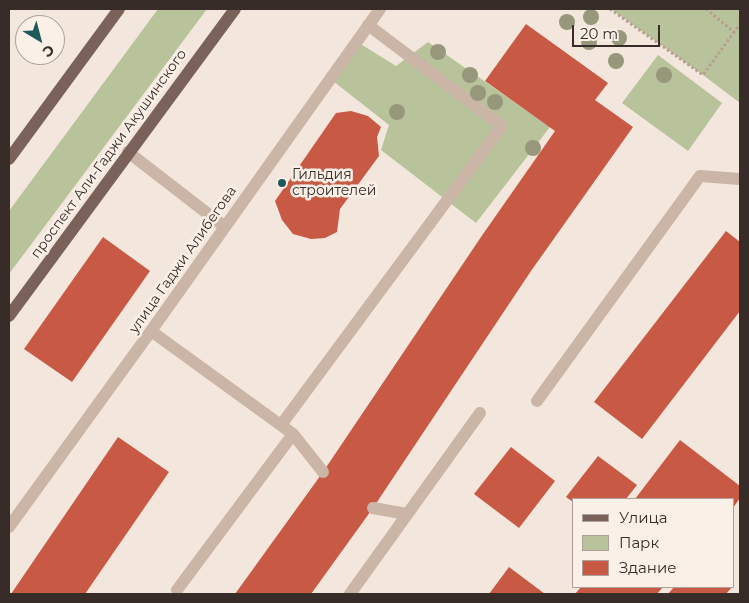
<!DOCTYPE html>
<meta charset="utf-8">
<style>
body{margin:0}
#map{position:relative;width:749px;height:603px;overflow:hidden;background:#f3e6dc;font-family:Montserrat,sans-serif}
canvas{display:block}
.frame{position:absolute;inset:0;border:10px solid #372c28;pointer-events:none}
.legend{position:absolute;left:572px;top:498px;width:162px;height:90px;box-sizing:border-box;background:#faf0e8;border:1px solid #aca29b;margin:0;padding:6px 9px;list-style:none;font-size:15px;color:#372c28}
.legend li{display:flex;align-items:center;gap:10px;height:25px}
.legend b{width:25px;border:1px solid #aca29b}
.north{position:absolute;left:15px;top:15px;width:50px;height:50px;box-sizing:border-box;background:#faf0e8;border:1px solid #aca29b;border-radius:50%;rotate:143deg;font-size:14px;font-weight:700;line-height:20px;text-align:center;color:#372c28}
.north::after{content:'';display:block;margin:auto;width:18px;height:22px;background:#1d5a59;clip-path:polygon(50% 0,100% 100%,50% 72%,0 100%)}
.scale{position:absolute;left:572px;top:25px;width:88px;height:22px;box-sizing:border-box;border:2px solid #372c28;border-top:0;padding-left:6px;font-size:15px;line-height:18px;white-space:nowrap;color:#372c28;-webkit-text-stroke:4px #faf0e8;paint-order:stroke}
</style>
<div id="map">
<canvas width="749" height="603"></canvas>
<div class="frame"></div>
<ul class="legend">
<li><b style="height:6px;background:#7a6159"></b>Улица</li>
<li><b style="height:14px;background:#b8c29b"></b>Парк</li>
<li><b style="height:14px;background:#c85944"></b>Здание</li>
</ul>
<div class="north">С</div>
<div class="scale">20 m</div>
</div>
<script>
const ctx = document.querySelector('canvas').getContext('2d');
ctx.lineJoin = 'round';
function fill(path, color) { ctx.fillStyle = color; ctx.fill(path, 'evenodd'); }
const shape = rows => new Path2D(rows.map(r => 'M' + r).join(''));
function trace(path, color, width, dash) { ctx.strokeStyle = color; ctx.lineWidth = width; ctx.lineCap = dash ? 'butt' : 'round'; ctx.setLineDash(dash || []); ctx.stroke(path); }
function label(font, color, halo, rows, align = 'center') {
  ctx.font = font + ' Montserrat,sans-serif'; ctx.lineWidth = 5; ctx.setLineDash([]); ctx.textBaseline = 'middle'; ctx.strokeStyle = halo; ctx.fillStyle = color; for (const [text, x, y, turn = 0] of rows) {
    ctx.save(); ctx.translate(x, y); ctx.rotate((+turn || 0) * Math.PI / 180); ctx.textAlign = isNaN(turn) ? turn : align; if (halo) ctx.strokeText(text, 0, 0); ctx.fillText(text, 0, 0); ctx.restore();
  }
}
fill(shape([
 [158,9,207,9,9,274,9,211],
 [611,9,740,9,740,103,703,75],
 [428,42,550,127,476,223,381,150,389,125,333,81,359,43,396,66],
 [658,55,722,103,688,151,622,103]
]), '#b8c29b');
fill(shape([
 [526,24,608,83,595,100,633,127,531,271,373,508,311,594,235,594,323,472,481,237,555,131,485,81],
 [351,111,368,116,381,127,377,137,379,156,340,209,337,232,325,238,311,239,293,234,282,220,275,201,336,113],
 [726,231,740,242,740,311,642,439,594,402],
 [103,237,150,271,72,382,24,349],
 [118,437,169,472,85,594,11,594],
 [680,440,740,486,740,498,733,508,733,499,635,499],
 [511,447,555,481,519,528,474,494],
 [598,456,637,485,626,499,573,499,573,502,566,497],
 [509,567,545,594,489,594],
 [581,587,663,587,657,594,575,594],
 [674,587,732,587,726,594,668,594]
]), '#c85944');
trace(shape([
 [610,9,703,75,734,32],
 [706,9,734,32,740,24]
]), '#b79e92', 3, [2.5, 2.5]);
trace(shape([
 [128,152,225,227],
 [151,331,293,434,177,590],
 [537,401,700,176,740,179],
 [281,425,502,126,368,25],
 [293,434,323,472],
 [373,508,407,514],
 [9,527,151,331,380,9],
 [350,594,480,413]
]), '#cbb5a7', 12);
trace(shape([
 [9,159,119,9],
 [9,316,235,9]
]), '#7a6159', 12);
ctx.fillStyle = '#96977b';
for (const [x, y] of [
 [591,17],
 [567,22],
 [619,38],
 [589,42],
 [438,52],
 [616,61],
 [470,75],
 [664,75],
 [478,93],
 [495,102],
 [397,112],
 [533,148]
]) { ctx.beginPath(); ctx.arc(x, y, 8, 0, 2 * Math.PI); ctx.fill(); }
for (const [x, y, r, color] of [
 [282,183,5,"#1d5a59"]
]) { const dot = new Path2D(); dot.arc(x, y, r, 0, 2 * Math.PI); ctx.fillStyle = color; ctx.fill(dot); trace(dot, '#faf0e8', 2); }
label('14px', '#372c28', '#faf0e8', [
 ["проспект Али-Гаджи Акушинского",109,154,-54],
 ["улица Гаджи Алибегова",183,260,-55]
]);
label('14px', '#372c28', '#faf0e8', [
 ["Гильдия",292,175],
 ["строителей",292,191]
], 'left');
</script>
